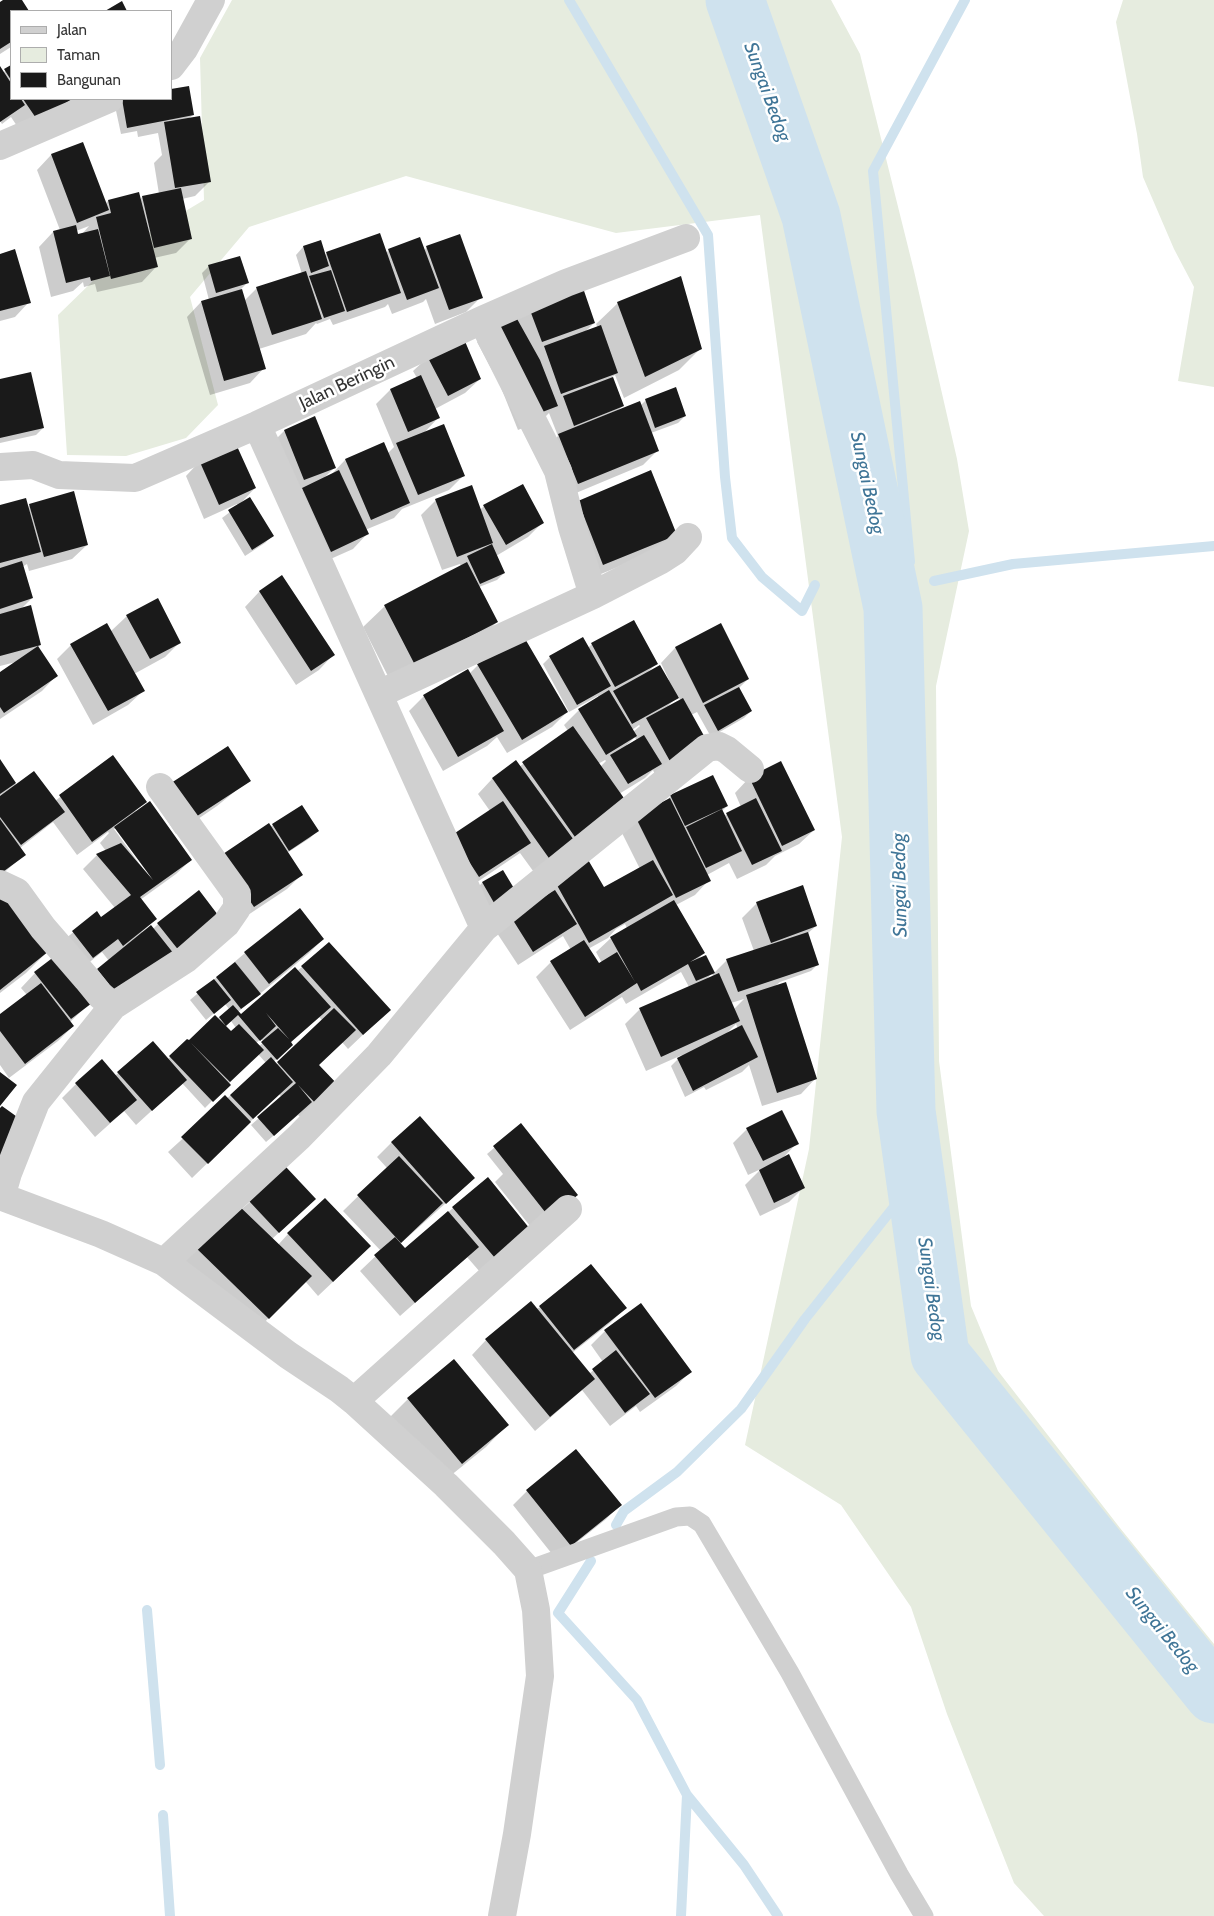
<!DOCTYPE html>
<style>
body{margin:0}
#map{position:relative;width:1214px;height:1916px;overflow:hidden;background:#fff;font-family:Cabin,sans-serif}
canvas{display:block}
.legend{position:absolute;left:10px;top:10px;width:162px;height:90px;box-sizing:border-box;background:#fff;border:1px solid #adadad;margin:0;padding:6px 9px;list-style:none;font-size:15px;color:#333}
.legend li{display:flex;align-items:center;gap:10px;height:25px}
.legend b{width:25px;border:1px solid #adadad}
</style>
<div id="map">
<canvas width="1214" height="1916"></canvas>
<ul class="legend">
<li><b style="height:6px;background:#d0d0d0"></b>Jalan</li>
<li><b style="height:14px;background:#e6ecdf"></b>Taman</li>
<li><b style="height:14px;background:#1a1a1a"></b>Bangunan</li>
</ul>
</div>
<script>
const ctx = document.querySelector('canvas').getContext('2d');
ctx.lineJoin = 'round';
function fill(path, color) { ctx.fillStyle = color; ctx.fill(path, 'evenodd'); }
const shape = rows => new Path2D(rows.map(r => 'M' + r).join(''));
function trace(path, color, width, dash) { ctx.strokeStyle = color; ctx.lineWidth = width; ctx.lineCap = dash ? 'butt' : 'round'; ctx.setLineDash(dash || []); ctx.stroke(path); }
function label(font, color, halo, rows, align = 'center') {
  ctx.font = font + ' Cabin,sans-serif'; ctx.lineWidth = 5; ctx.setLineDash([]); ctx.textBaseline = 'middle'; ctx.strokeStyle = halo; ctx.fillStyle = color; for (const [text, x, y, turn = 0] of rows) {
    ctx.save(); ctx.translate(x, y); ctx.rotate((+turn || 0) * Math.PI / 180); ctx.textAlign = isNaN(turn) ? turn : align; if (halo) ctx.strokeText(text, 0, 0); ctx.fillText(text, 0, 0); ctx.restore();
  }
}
fill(shape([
 [232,0,831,0,860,54,914,271,957,459,969,531,936,686,939,1061,971,1306,998,1371,1120,1528,1214,1644,1214,1916,1044,1916,1014,1883,947,1714,911,1607,841,1505,745,1445,809,1149,842,837,760,215,616,233,406,176,249,227,190,297,218,405,186,438,126,456,67,455,58,315,132,243,204,200,200,58],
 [1123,0,1214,0,1214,387,1178,381,1194,287,1174,249,1143,177,1137,134,1116,22]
]), '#e6ecdf');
fill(shape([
 [5,0,20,0,27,11,11,11,11,47,0,54,0,3],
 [11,66,11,99,74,99,65,107,23,135,11,117,2,124,0,121,0,68,3,73],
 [122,99,171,99,193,115,188,119,209,182,195,196,182,199,191,238,176,253,154,258,156,267,142,282,97,292,95,284,84,287,83,282,73,291,51,297,39,247,53,232,60,230,37,170,51,155,82,144,105,204,108,201,138,193,140,200,142,197,159,194,154,163,162,155,158,133,138,137,137,131,121,134,115,106],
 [89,226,82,234,78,237,76,231],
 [320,242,325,255,327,253,386,253,389,250,424,251,427,247,481,297,466,312,435,324,426,299,423,302,392,314,388,304,385,307,333,325,330,319,317,324,316,323,306,334,259,349,264,368,250,383,210,395,187,317,201,302,209,300,202,273,209,266,247,283,241,289,244,301,257,288,302,274,296,255,303,247],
 [0,255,29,302,15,317,0,321],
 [618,303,701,348,679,370,624,398,615,375,612,377,623,406,616,412,640,406,646,400,685,416,678,423,651,433,658,450,643,465,564,498,544,450,558,436,549,413,542,420,518,430,500,385,477,342,491,328,529,306,594,323,584,333,598,328,596,324],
 [428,357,480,379,465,393,435,409,438,418,423,434,463,476,449,490,402,509,394,518,365,530,367,534,353,549,317,565,288,504,303,489,289,494,270,445,284,431,335,467,323,479,331,475,345,460,383,444,387,454,394,447,376,404,390,390,417,378,413,371],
 [0,381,43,428,36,435,0,443],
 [200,461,255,488,240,504,272,536,265,543,245,556,222,518,238,506,237,504,204,519,186,476],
 [436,500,480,510,484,506,542,523,528,537,496,556,504,573,497,580,479,587,497,622,475,644,393,686,363,627,385,606,461,566,460,564,442,570,421,515],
 [578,502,676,534,661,549,589,579],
 [30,505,87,545,72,559,29,571,27,564,22,567,32,598,20,610,40,645,37,648,56,676,42,691,0,719,0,673,16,662,0,666,0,506,27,508],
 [282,577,333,655,319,670,296,685,245,607,259,592],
 [127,616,180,642,165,657,134,674,143,691,128,705,93,725,57,659,71,645,110,632],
 [634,622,656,664,648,672,667,681,669,680,661,663,675,648,720,625,748,679,738,689,751,711,744,718,711,737,697,712,691,715,706,743,656,777,653,770,645,778,619,794,536,875,520,853,464,891,438,850,490,811,478,794,492,779,516,762,519,767,568,731,564,725,579,710,598,698,598,696,569,712,543,664,550,657,588,648,592,644],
 [678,696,680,700,668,706],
 [639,725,640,726,633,732,632,730],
 [635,737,636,740,628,746,627,745],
 [605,760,606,761,600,767,598,764],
 [523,639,567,712,552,727,507,753,497,737,487,746,443,771,409,711,424,696,469,674,478,665],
 [113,757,145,801,135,811,191,860,176,874,140,900,155,919,142,932,144,933,153,929,158,924,220,919,104,1012,83,985,109,961,102,952,86,965,65,939,97,913,101,919,115,908,83,869,97,855,106,851,100,843,109,833,108,832,77,855,53,822,20,848,24,855,0,876,0,761,16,785,55,801],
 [114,829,117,829,154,879,152,881],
 [749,778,814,830,799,844,775,856,766,865,737,879,729,863,707,875,709,880,695,895,676,905,704,953,697,960,714,973,727,960,754,951,742,918,757,903,816,926,807,934,818,964,811,971,780,982,774,987,815,1079,801,1094,762,1106,749,1065,742,1072,706,1090,704,1087,685,1097,671,1066,682,1055,646,1071,625,1024,639,1010,689,987,681,972,626,1004,622,997,570,1030,536,977,551,962,571,950,563,936,518,965,497,933,554,879,603,890,640,869,621,831,665,802,671,796,727,806,722,811,724,816,741,807,735,793],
 [625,924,627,928,611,938,596,952,602,963,598,965,588,949,608,938,616,929],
 [712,973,713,977,706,980],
 [744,999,734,1009,731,1003],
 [736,1024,738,1029,725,1035],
 [249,780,217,806,176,834,154,801],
 [273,825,317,831,310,838,287,853,301,875,287,889,239,921,270,827],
 [502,872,516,895,490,914,475,890,482,883],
 [0,901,48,951,26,973,0,993],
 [299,910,323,939,308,954,238,1012,241,1016,302,967,389,1010,348,1049,342,1042,318,1065,339,1087,304,1121,298,1115,266,1142,251,1125,282,1098,279,1094,192,1178,168,1152,266,1063,258,1054,205,1108,182,1083,136,1125,124,1111,95,1137,62,1098,76,1084,115,1076,118,1073,167,1060,187,1041,189,1042,229,1009,225,1004,206,1020,190,1000,245,953],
 [319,1017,323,1021,276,1065,273,1062,285,1052,290,1043],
 [231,1021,236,1028,231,1033,224,1027],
 [261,1039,264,1042,259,1046,256,1043],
 [35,973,90,1003,70,1022,73,1026,58,1041,9,1078,0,1065,0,1016,27,995,21,988],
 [521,1125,576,1195,534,1231,495,1182,503,1174,487,1154],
 [747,1129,797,1143,781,1160,804,1187,789,1202,760,1216,745,1185,761,1169,748,1175,733,1143],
 [392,1142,474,1178,400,1244,405,1249,487,1179,529,1229,480,1272,467,1257,400,1316,360,1271,381,1251,343,1211,387,1168,377,1157],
 [250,1202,300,1213,272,1239,278,1245,288,1234,355,1261,318,1296,305,1281,254,1333,180,1261],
 [540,1307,625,1308,610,1323,572,1353,589,1374,603,1362,591,1345,605,1331,690,1372,676,1386,640,1412,636,1406,610,1426,582,1390,535,1431,472,1355,486,1340],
 [454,1361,507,1425,486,1447,439,1485,386,1421,408,1399],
 [527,1491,620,1505,605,1520,556,1559,513,1505]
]), '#0003');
trace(shape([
 [569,0,708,235,725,477,732,538,762,577,802,611,815,585],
 [910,562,873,171,965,0],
 [934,581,1013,564,1214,546],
 [616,1525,624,1511,677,1472,741,1409,805,1319,916,1179],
 [591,1561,558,1613,637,1700,687,1795,681,1916],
 [147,1610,160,1765],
 [687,1795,744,1865,778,1916],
 [163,1815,170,1916]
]), '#cfe2ee', 10);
trace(shape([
 [735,0,811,216,893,608,906,1111,940,1355,1214,1694]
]), '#cfe2ee', 59);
fill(shape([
 [3,0,22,0,29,11,11,11,11,42,0,49,0,2],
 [122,1,127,11,105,11],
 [11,65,11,80,4,69],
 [0,66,11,83,11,99,21,99,25,105,0,122],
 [189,86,194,115,127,128,122,99,171,99,171,89],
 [23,99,72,99,38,121],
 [200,116,211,182,175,188,164,122],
 [83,142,109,210,77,223,51,154],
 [181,188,192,239,154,248,142,196],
 [139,192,158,267,111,279,96,217,111,213,108,200],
 [76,225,78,234,98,229,110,276,91,281,90,277,66,283,53,231],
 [380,233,401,293,347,312,326,252],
 [460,234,483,298,449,310,426,246],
 [420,237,439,288,407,300,388,249],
 [321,240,329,266,311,273,303,246],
 [15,249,31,303,0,311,0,254],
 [240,256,249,283,216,293,208,265],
 [331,270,345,311,324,318,309,276],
 [306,271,322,319,272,335,256,287],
 [681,276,702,349,645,377,617,302],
 [582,285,595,323,542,342,528,305],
 [242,289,266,369,224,381,201,301],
 [516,317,540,360,558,406,532,416,491,327],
 [601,325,618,373,561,394,544,346],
 [464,339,481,379,448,396,427,356],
 [31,372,44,428,0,438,0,379],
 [421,375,440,418,408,432,390,389],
 [613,377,624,406,574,426,563,396],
 [676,387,686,416,655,428,645,399],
 [640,401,659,451,578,484,558,434],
 [315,416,336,468,304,480,284,430],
 [444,424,465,476,418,495,396,443],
 [384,442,410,503,371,520,345,459],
 [236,444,256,488,219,505,199,460],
 [339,470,369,534,331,552,302,488],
 [651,470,677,535,603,565,578,501],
 [523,484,544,523,506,545,483,505],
 [472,485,493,543,457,557,435,499],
 [74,491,88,545,44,557,29,504],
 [250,497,274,536,252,550,228,510],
 [26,498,41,552,0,563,0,505],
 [492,544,505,573,480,584,467,556],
 [22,561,33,598,0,609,0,568],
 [467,562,498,622,415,665,384,605],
 [282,575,335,655,311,671,259,591],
 [158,598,181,643,150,659,126,615],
 [31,605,41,645,0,656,0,614],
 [634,620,658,664,615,687,591,643],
 [107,623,145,691,108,711,70,644],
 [721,623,749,679,703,703,675,647],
 [524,637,568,712,522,740,477,664],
 [583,637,611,686,577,705,549,656],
 [38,646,58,676,4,713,0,707,0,672],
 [660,665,679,698,632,724,613,691],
 [468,669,504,731,458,757,423,695],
 [739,687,752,711,718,731,704,705],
 [609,690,637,736,606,755,578,709],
 [683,698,708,743,671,763,646,718],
 [573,726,626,801,575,837,522,762],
 [644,735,662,764,628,784,610,755],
 [228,746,251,781,191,820,168,785],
 [113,755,147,802,92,842,59,795],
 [0,759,16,783,0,794],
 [516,760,576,843,551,861,492,778],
 [781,761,815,830,782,846,749,777],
 [34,771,65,812,21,845,0,817,0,796],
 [713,775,728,806,685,826,670,795],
 [670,798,711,881,676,898,635,816],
 [756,798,782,851,752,865,726,813],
 [150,801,192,860,140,897,157,919,123,946,118,939,93,958,72,931,97,911,101,917,131,895,96,854,121,843,153,880,114,827],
 [503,801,531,843,479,877,452,835],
 [302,805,319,831,289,851,272,824],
 [722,809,742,851,706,868,686,827],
 [0,819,26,855,0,874],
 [269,823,303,875,254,907,220,856],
 [587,858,604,887,653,860,673,895,589,943,553,878],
 [503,870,518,895,497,908,482,882],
 [803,885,817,926,771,943,756,902],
 [199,890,221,919,180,952,157,923],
 [555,890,577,924,533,952,511,917],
 [5,895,49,951,0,990,0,899],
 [674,900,705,953,690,962,706,955,715,973,696,981,688,964,641,991,637,983,585,1017,550,961,584,940,599,963,617,952,635,982,610,937],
 [300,908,324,939,269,984,244,952],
 [151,925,174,954,120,998,97,969],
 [808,932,819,965,738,992,726,959],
 [329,942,391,1010,363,1035,301,966],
 [55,956,92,1003,71,1019,34,972],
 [235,962,261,994,241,1009,216,977],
 [295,967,331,1007,291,1042,293,1045,277,1060,261,1042,278,1028,289,1039,266,1013,276,1026,260,1041,238,1015,226,1026,219,1017,233,1005,241,1014],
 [719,973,740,1021,661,1057,639,1008],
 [214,979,231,1000,214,1014,196,992],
 [786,982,817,1079,777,1093,746,995],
 [41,983,74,1026,25,1064,0,1031,0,1014],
 [334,1008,356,1030,319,1065,340,1087,319,1107,298,1085,312,1102,274,1136,257,1117,296,1083,277,1062],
 [215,1015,231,1031,239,1024,264,1050,230,1082,191,1043,231,1085,213,1102,169,1056,187,1039,189,1040],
 [742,1025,758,1057,693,1091,677,1058],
 [153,1041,187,1080,152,1111,117,1072],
 [271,1057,293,1082,253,1119,230,1095],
 [102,1059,137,1100,110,1123,75,1083],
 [0,1072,17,1085,0,1106],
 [225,1095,251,1122,208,1164,181,1137],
 [2,1106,27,1124,0,1160,0,1108],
 [782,1110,799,1144,763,1161,746,1128],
 [420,1116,475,1178,446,1204,391,1142],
 [521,1123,578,1195,549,1217,493,1146],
 [789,1154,805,1188,774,1203,759,1170],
 [399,1156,443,1203,401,1243,357,1195],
 [286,1167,316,1199,279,1233,249,1201],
 [488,1177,530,1229,495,1258,452,1207],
 [325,1198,371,1246,333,1282,287,1233],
 [236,1203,312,1276,269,1319,194,1246],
 [448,1211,479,1247,415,1303,374,1255,395,1237,405,1248],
 [591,1264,627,1308,574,1350,539,1306],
 [531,1301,595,1379,550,1417,485,1339],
 [641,1303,692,1372,655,1398,604,1330],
 [616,1350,650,1394,625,1413,592,1369],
 [454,1359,509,1425,462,1464,407,1398],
 [576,1449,622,1505,571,1546,526,1490]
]), '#1a1a1a');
trace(shape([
 [528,1570,676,1517,690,1516,702,1524,790,1673,899,1874,924,1916]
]), '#d0d0d0', 19);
trace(shape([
 [171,66,184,49,211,0],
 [0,146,109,99],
 [482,320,558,471,572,527,593,595],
 [0,467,33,465,59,475,135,478,257,425,482,320,566,283,686,238],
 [379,694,593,595,661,560,675,551,688,537],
 [0,884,17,892,43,928,87,979,100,995,113,1006,36,1102,8,1173,1,1197],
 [484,928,707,748,719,746,727,750,750,769],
 [113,1006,186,959,226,924,237,908,237,894,160,787],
 [0,1196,101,1234,164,1262,288,1355,339,1389,354,1401,446,1485,504,1543,528,1570,536,1610,540,1676,517,1834,502,1916],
 [164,1262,299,1137,379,1055,484,928,257,425],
 [354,1401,568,1209]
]), '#d0d0d0', 28);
label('18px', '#333', '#fff', [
 ["Jalan Beringin",347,383,-25]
]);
label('italic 19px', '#3f7597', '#fff', [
 ["Sungai Bedog",767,92,70],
 ["Sungai Bedog",867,483,78],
 ["Sungai Bedog",900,885,-91],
 ["Sungai Bedog",931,1289,82],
 ["Sungai Bedog",1162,1630,51]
]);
</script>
